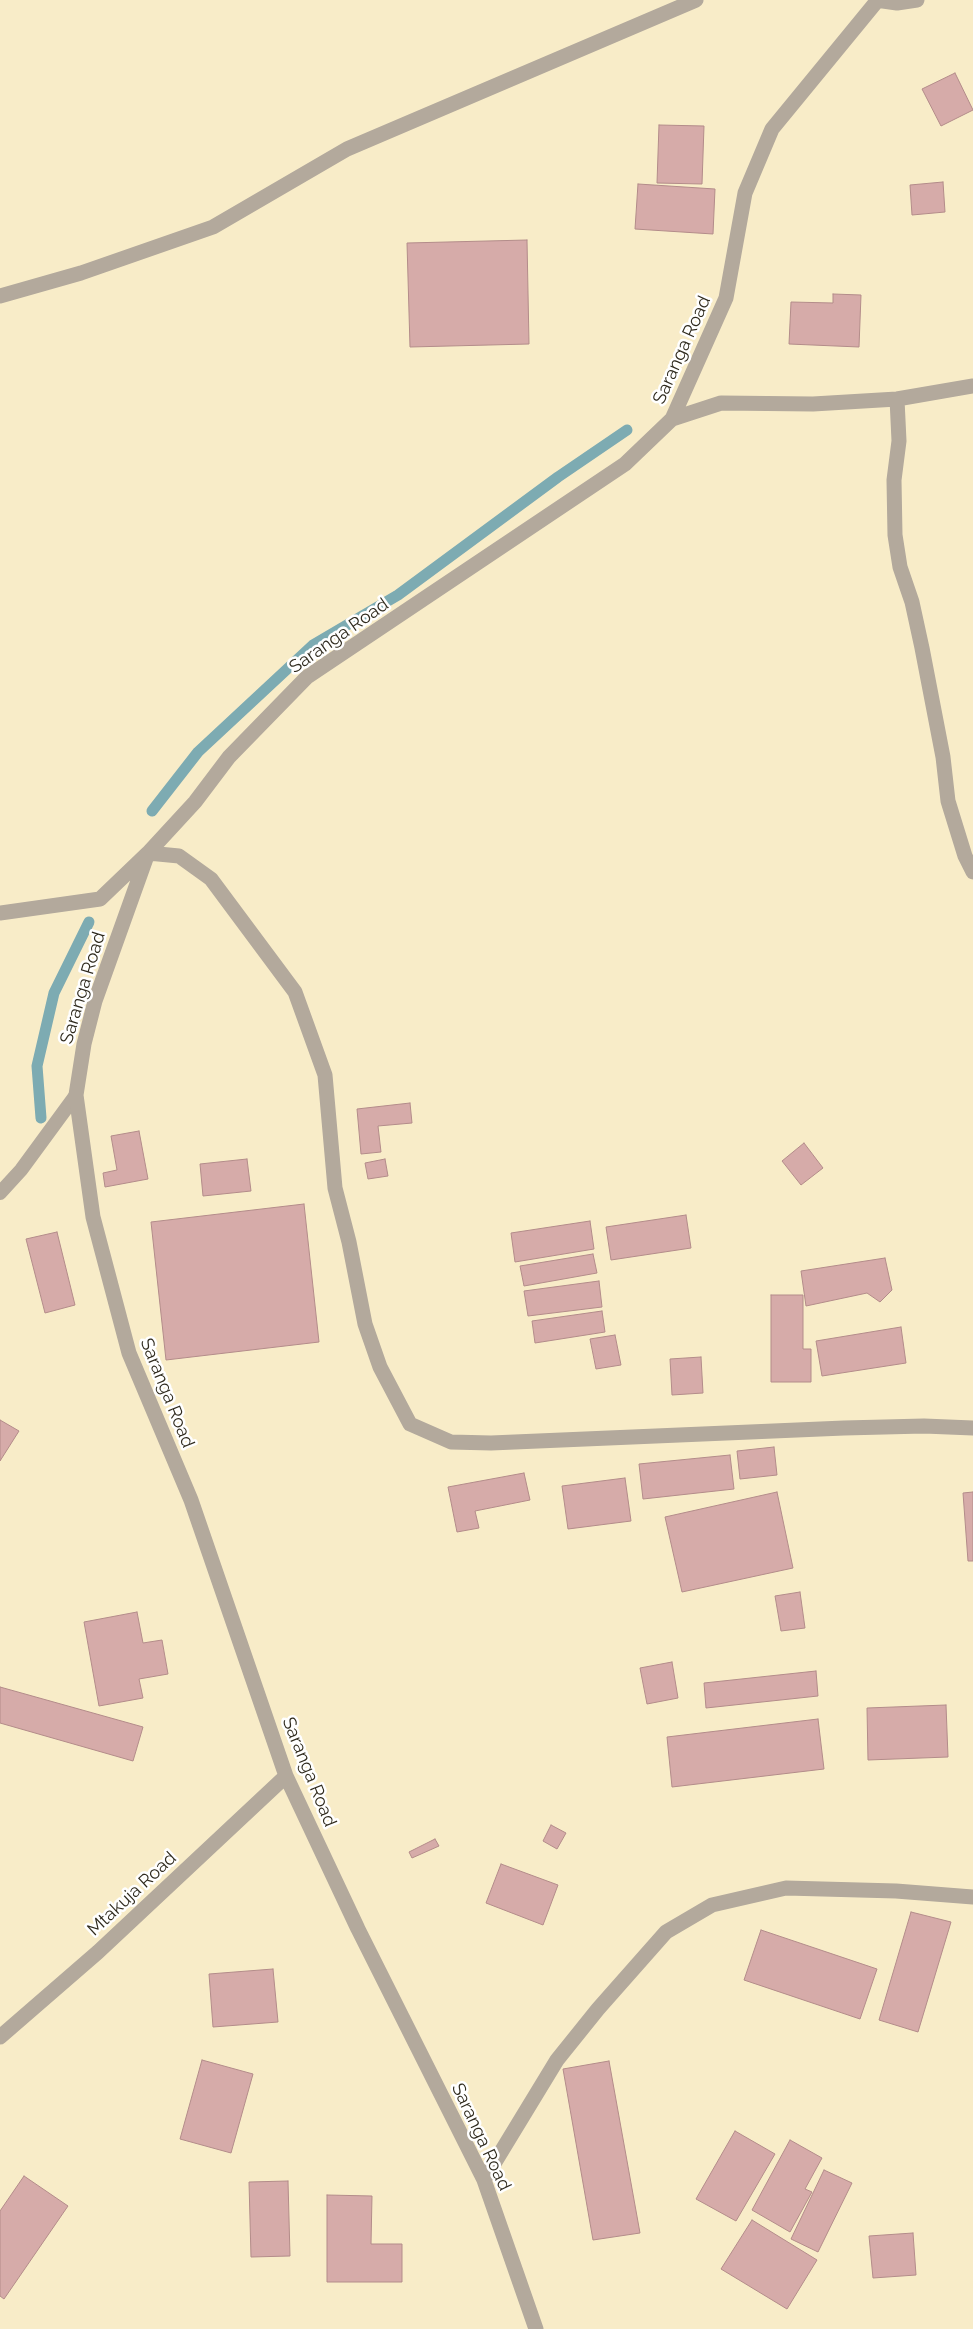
<!DOCTYPE html>
<style>
body{margin:0}
canvas{display:block;background:#f8ecc8}
</style>
<canvas width="973" height="2329"></canvas>
<script>
const ctx = document.querySelector('canvas').getContext('2d');
ctx.lineJoin = 'round';
const shape = rows => new Path2D(rows.map(r => 'M' + r).join(''));
function trace(path, color, width, dash) { ctx.strokeStyle = color; ctx.lineWidth = width; ctx.lineCap = dash ? 'butt' : 'round'; ctx.setLineDash(dash || []); ctx.stroke(path); }
function fill(path, color) { ctx.fillStyle = color; ctx.fill(path, 'evenodd'); }
function label(font, color, halo, rows, align = 'center') {
  ctx.font = font + ' Raleway,sans-serif'; ctx.lineWidth = 5; ctx.setLineDash([]); ctx.textBaseline = 'middle'; ctx.strokeStyle = halo; ctx.fillStyle = color; for (const [text, x, y, turn = 0] of rows) {
    ctx.save(); ctx.translate(x, y); ctx.rotate((+turn || 0) * Math.PI / 180); ctx.textAlign = isNaN(turn) ? turn : align; if (halo) ctx.strokeText(text, 0, 0); ctx.fillText(text, 0, 0); ctx.restore();
  }
}
trace(shape([
 [152,811,198,752,313,645,398,595,558,477,627,430],
 [41,1118,37,1066,54,993,89,922]
]), '#7dabb2', 11);
const building = shape([
 [955,73,973,110,941,126,922,89,955,73],
 [659,125,704,126,702,184,657,183,659,125],
 [943,182,945,212,912,215,910,185,943,182],
 [638,184,715,189,713,234,635,229,638,184],
 [527,240,529,344,410,347,407,243,527,240],
 [833,294,861,295,859,347,789,344,791,302,833,303,833,294],
 [410,1103,412,1123,378,1126,381,1152,361,1154,357,1109,410,1103],
 [139,1131,148,1179,105,1187,103,1173,117,1170,111,1136,139,1131],
 [804,1143,823,1168,801,1185,782,1161,804,1143],
 [247,1159,251,1191,203,1196,200,1164,247,1159],
 [385,1159,388,1176,368,1179,365,1163,385,1159],
 [304,1204,319,1342,166,1360,151,1222,304,1204],
 [686,1215,691,1248,611,1260,606,1227,686,1215],
 [590,1221,594,1249,515,1262,511,1233,590,1221],
 [57,1232,75,1305,45,1313,26,1239,57,1232],
 [593,1254,597,1273,524,1286,520,1266,593,1254],
 [885,1258,892,1290,880,1302,867,1293,806,1306,801,1271,885,1258],
 [599,1281,602,1307,528,1316,524,1291,599,1281],
 [771,1295,803,1295,803,1349,811,1349,811,1382,771,1382,771,1295],
 [602,1311,605,1332,535,1343,532,1321,602,1311],
 [901,1327,906,1363,822,1376,816,1341,901,1327],
 [615,1335,621,1365,596,1369,590,1339,615,1335],
 [701,1357,703,1393,672,1395,670,1359,701,1357],
 [0,1420,19,1431,0,1461,0,1420],
 [774,1447,777,1475,740,1479,737,1451,774,1447],
 [730,1455,734,1489,643,1499,639,1464,730,1455],
 [524,1473,530,1500,475,1511,479,1528,457,1532,448,1487,524,1473],
 [625,1478,631,1521,568,1529,562,1486,625,1478],
 [777,1492,793,1568,682,1592,665,1517,777,1492],
 [973,1492,973,1561,968,1561,963,1493,973,1492],
 [800,1592,805,1628,781,1631,775,1596,800,1592],
 [137,1612,143,1643,162,1640,168,1674,139,1679,143,1698,99,1706,84,1622,137,1612],
 [672,1662,678,1698,647,1704,640,1668,672,1662],
 [816,1671,818,1696,706,1708,704,1683,816,1671],
 [0,1687,143,1727,133,1761,0,1723,0,1687],
 [946,1705,948,1757,868,1760,867,1708,946,1705],
 [818,1719,824,1769,672,1787,667,1737,818,1719],
 [551,1825,566,1833,557,1849,543,1841,551,1825],
 [435,1839,439,1846,412,1858,409,1852,435,1839],
 [501,1864,558,1885,543,1925,486,1903,501,1864],
 [911,1912,951,1922,918,2032,879,2020,911,1912],
 [761,1930,877,1969,860,2019,744,1980,761,1930],
 [273,1969,278,2022,213,2027,209,1974,273,1969],
 [202,2060,253,2074,231,2153,180,2139,202,2060],
 [609,2061,640,2233,593,2240,563,2069,609,2061],
 [735,2131,775,2154,736,2221,696,2199,735,2131],
 [790,2140,822,2158,805,2189,812,2192,790,2232,752,2210,790,2140],
 [824,2170,852,2183,818,2252,791,2239,824,2170],
 [24,2176,68,2206,4,2299,0,2296,0,2211,24,2176],
 [288,2181,290,2256,251,2257,249,2182,288,2181],
 [327,2195,372,2196,371,2244,402,2244,402,2282,327,2282,327,2195],
 [752,2220,817,2260,787,2309,721,2269,752,2220],
 [913,2233,916,2275,873,2278,869,2236,913,2233]
]);
fill(building, '#d6aba9');
trace(building, '#b38c8a', 1);
trace(shape([
 [0,1193,21,1170,76,1095]
]), '#b3a99c', 14);
trace(shape([
 [876,0,897,3,917,0],
 [0,296,81,273,213,227,347,149,696,0],
 [897,399,899,441,894,480,895,535,900,567,912,602,922,648,943,757,948,801,965,856,973,872],
 [672,419,721,403,813,404,897,399,973,386],
 [0,913,100,899,148,853,179,856,211,879,295,992,325,1075,335,1188,349,1242,365,1324,380,1367,410,1424,451,1442,491,1443,844,1428,924,1426,973,1428],
 [0,2037,98,1952,286,1776],
 [484,2180,557,2060,598,2009,666,1932,712,1905,786,1888,896,1891,973,1897],
 [536,2329,484,2180,358,1929,286,1776,191,1500,129,1353,93,1217,76,1095,84,1044,95,1001,148,853,195,802,229,757,307,677,625,464,672,419,726,298,745,193,772,129,877,1]
]), '#b3a99c', 15);
label('18px', '#2f2a1d', '#fff', [
 ["Saranga Road",682,350,-66],
 ["Saranga Road",339,636,-35],
 ["Saranga Road",83,988,-73],
 ["Saranga Road",167,1393,68],
 ["Saranga Road",309,1772,68],
 ["Mtakuja Road",132,1894,-43],
 ["Saranga Road",481,2137,65]
]);
</script>
